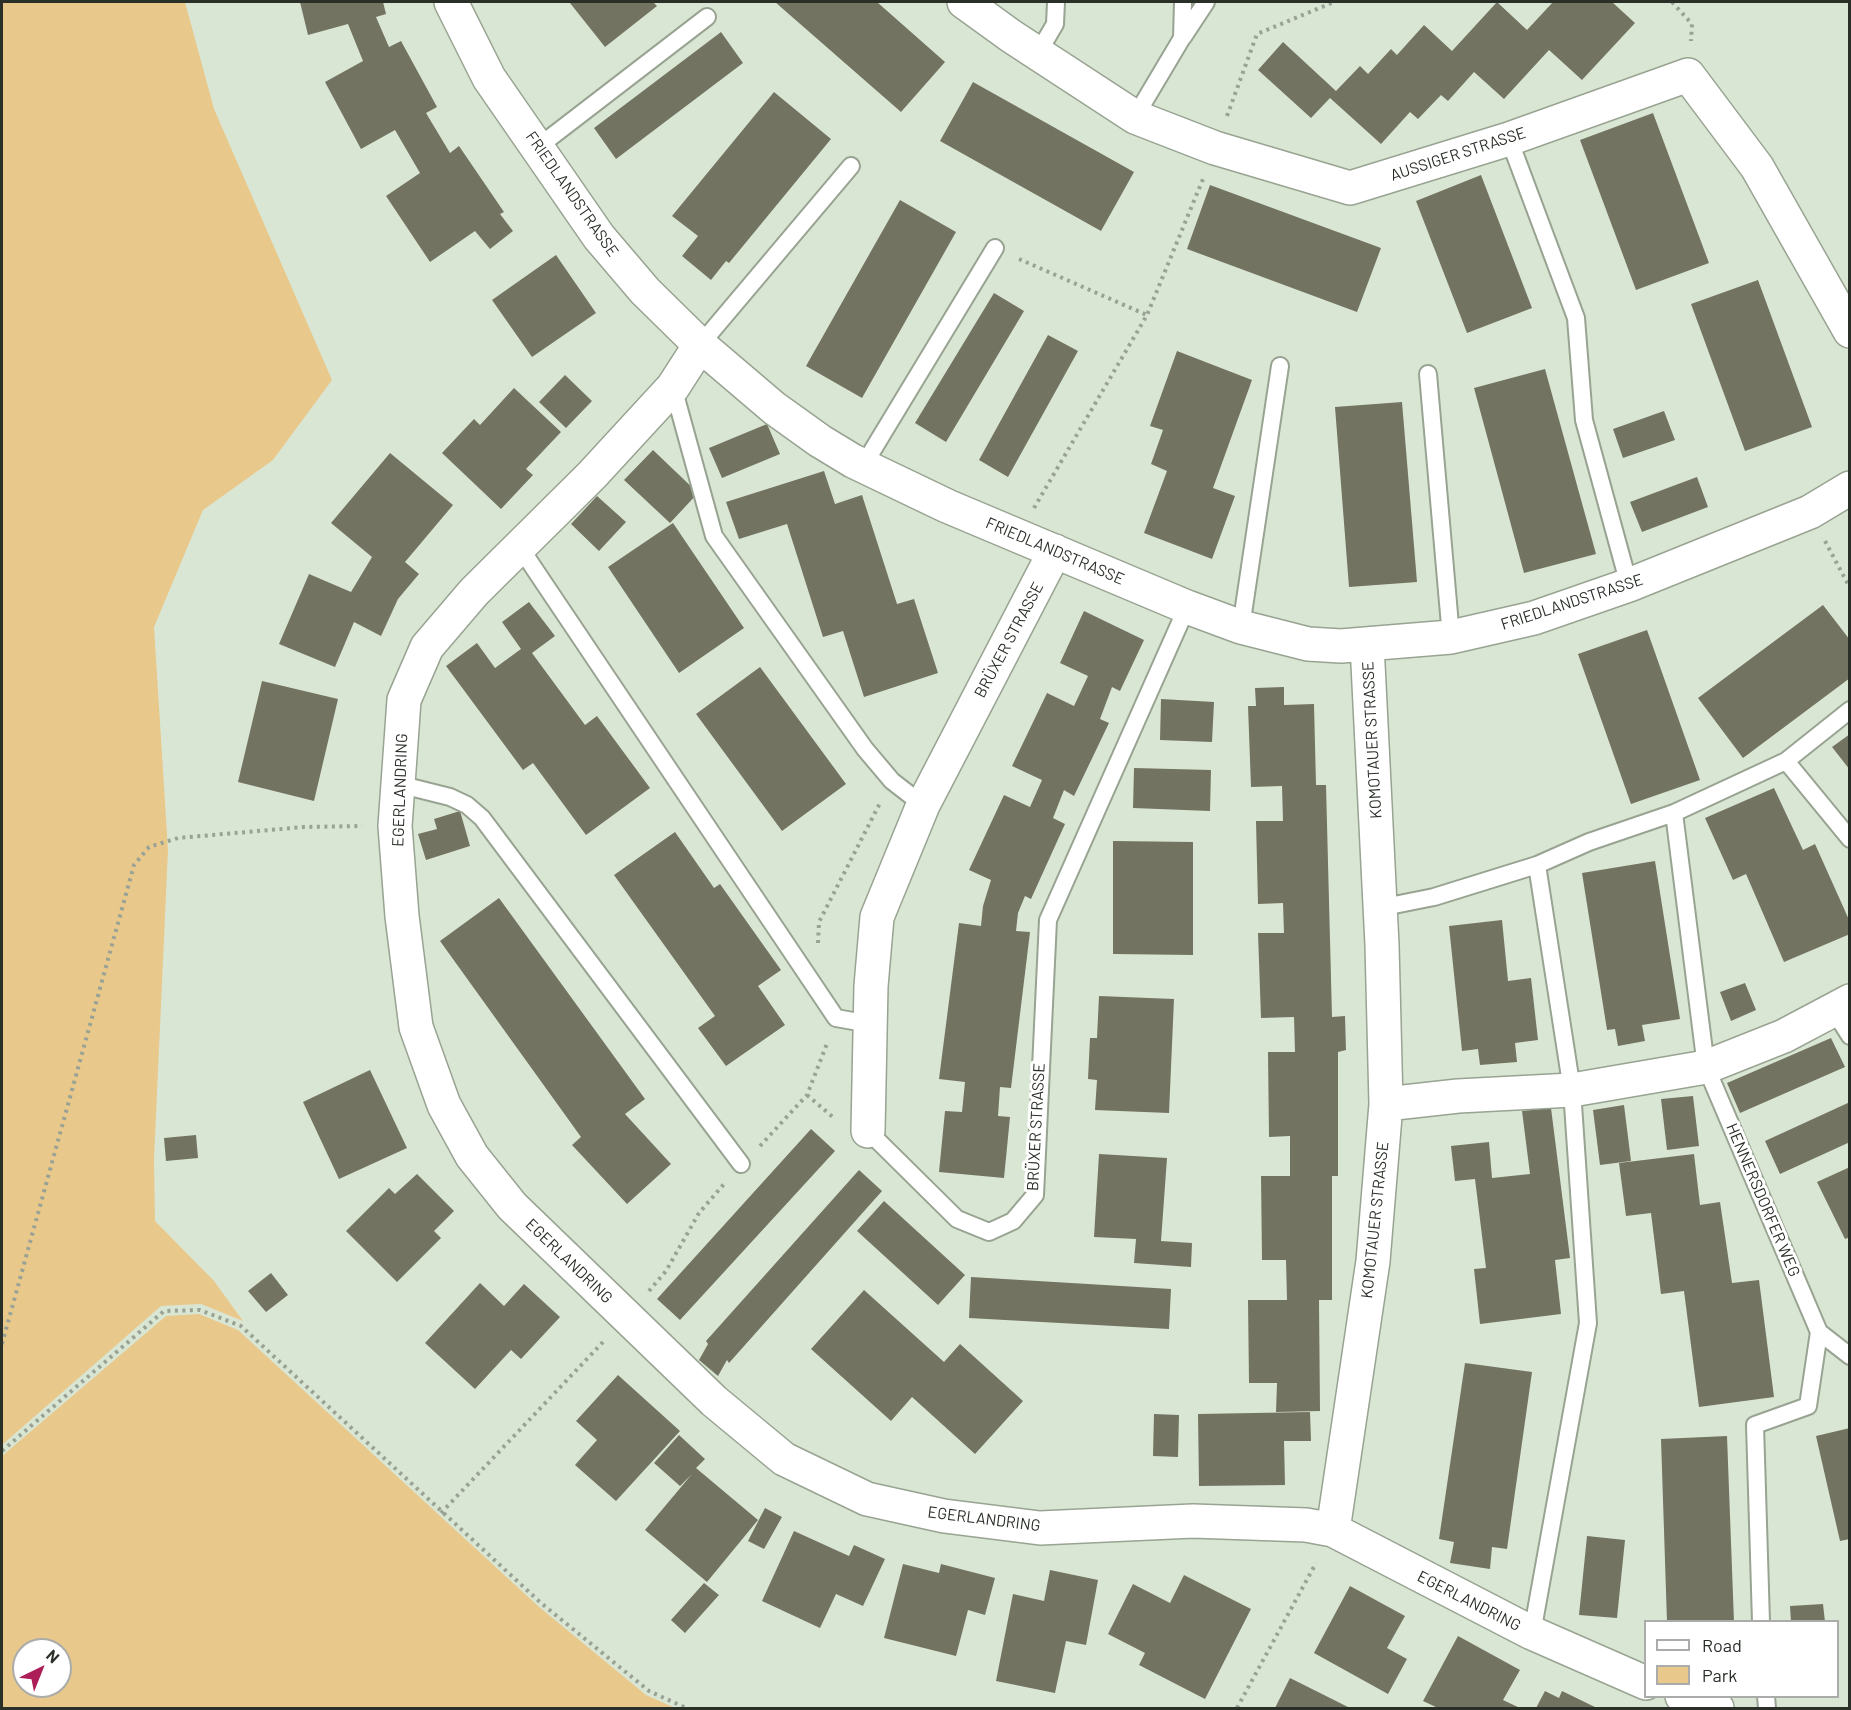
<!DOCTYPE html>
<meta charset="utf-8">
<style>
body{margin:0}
#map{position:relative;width:1851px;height:1710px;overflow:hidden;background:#dae6d4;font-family:Barlow,sans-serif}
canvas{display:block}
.frame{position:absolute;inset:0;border:3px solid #2a2f28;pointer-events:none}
.legend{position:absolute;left:1644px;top:1620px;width:195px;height:78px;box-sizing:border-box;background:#fff;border:2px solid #aaaca9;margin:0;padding:8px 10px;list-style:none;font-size:18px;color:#2a2f28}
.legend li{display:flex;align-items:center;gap:12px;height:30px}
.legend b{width:30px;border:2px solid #aaaca9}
.north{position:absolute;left:12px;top:1638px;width:60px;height:60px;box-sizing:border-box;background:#fff;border:2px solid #aaaca9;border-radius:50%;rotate:43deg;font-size:16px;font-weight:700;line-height:24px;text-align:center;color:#2a2f28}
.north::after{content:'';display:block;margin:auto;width:21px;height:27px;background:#ad1e58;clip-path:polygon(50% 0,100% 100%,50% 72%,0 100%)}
</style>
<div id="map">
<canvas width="1851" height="1710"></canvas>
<div class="frame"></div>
<ul class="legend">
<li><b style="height:8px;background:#fff"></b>Road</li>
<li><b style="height:16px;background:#e9c88b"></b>Park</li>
</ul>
<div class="north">N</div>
</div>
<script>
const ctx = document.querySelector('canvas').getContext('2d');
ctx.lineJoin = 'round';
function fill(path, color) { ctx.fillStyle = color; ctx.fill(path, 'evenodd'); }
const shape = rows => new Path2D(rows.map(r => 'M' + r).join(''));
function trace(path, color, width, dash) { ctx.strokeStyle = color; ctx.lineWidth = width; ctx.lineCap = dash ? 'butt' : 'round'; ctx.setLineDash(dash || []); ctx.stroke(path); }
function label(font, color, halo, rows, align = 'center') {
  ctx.font = font + ' Barlow,sans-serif'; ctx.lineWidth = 6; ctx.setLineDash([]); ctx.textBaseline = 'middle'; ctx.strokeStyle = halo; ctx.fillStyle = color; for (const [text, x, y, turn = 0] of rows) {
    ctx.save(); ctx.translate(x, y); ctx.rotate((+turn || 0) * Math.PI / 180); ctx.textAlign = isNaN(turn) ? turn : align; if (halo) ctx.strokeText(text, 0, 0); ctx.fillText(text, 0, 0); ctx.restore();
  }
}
fill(shape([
 [2,2,185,2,214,109,332,380,273,460,203,510,154,627,168,850,154,1159,155,1221,214,1281,243,1321,201,1304,161,1306,2,1445],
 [199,1314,238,1330,538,1606,646,1695,675,1708,2,1708,2,1456,166,1316],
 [24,1650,60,1650,60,1686,24,1686]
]), '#e9c88b');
fill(shape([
 [300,2,383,2,386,14,376,17,389,47,401,41,437,107,426,113,450,153,459,146,504,212,500,214,513,231,490,249,475,231,430,262,386,196,420,173,395,130,361,149,325,82,363,61,348,24,308,35],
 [572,2,653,2,657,6,605,47,570,3],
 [775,2,877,2,945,62,901,112],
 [1497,2,1527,30,1553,2,1612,2,1635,23,1582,80,1549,50,1504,99,1474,72,1448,101,1441,95,1418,119,1410,112,1381,144,1330,98,1311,118,1258,70,1283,42,1336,91,1360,66,1368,74,1391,49,1397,55,1424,25,1452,51],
 [721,32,743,63,616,159,594,128],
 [973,82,1134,172,1101,231,940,141],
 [774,92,831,139,729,263,726,261,711,280,682,256,698,236,672,216],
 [1653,113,1709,263,1636,290,1580,140],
 [1481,175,1532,308,1467,333,1416,201],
 [1210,185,1381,248,1357,312,1187,249],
 [900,200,956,232,862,398,806,366],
 [556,255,596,313,532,357,492,300],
 [1758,280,1812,427,1745,451,1691,304],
 [994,293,1024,311,946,442,915,423],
 [1048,335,1078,351,1008,477,979,460],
 [1177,351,1252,380,1213,488,1235,496,1212,559,1144,533,1167,471,1151,464,1163,430,1150,426],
 [1545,369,1596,554,1524,573,1474,388],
 [565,375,592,401,566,428,539,402],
 [514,388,561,432,526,469,533,475,501,509,442,453,474,419,480,425],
 [1402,402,1417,582,1349,587,1335,407],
 [1664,411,1675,440,1623,458,1613,429],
 [767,424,780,454,722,478,709,448],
 [653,450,698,493,670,523,624,480],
 [390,453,453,505,405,562,419,574,398,599,381,636,354,622,335,667,279,644,309,574,351,592,372,557,331,523],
 [824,471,835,504,862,495,897,604,914,599,938,673,864,697,843,631,823,637,787,524,739,539,726,502],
 [1697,477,1708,507,1642,532,1630,502],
 [597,496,626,522,599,551,571,524],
 [673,523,744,628,679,673,608,567],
 [529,602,555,636,532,653,585,725,597,716,650,788,586,835,533,763,523,770,446,666,477,643,495,668,521,649,502,622],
 [1823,605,1850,640,1850,678,1743,758,1698,698],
 [1084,611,1144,640,1120,691,1112,687,1100,719,1109,723,1074,796,1064,790,1053,818,1065,824,1031,899,1025,896,1018,913,1016,931,1030,932,1011,1088,1000,1087,998,1116,1010,1117,1004,1178,939,1172,945,1111,962,1112,965,1082,939,1079,959,923,981,926,983,906,991,880,969,870,1004,795,1030,807,1042,780,1012,766,1047,693,1074,706,1088,676,1060,663],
 [1647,630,1700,780,1631,804,1578,654],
 [760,667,846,784,782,831,696,714],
 [262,681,338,699,314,801,238,782],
 [1284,687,1284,705,1314,704,1316,785,1326,785,1332,1017,1345,1016,1346,1050,1338,1052,1338,1176,1332,1176,1332,1300,1319,1300,1320,1411,1276,1412,1277,1383,1249,1383,1248,1300,1287,1300,1286,1260,1262,1260,1261,1176,1290,1176,1290,1136,1269,1137,1268,1052,1295,1052,1294,1017,1261,1018,1258,933,1284,933,1283,903,1258,904,1256,821,1283,821,1282,786,1251,787,1248,706,1256,706,1255,688],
 [1161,699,1214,702,1212,742,1160,740],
 [1850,734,1850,770,1832,747],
 [1134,768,1211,770,1210,811,1133,808],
 [1774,788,1803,850,1815,844,1850,922,1850,934,1784,962,1746,874,1733,880,1705,818],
 [460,811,470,846,426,860,418,834,437,829,434,819],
 [675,832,714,888,720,884,781,970,758,986,785,1025,726,1066,698,1028,715,1016,614,875],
 [1113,841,1193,842,1193,955,1113,954],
 [1655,861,1680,1019,1642,1025,1645,1041,1618,1046,1615,1029,1607,1030,1582,873],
 [499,898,645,1099,625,1114,671,1164,627,1204,572,1145,581,1137,440,941],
 [1502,920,1508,981,1531,978,1538,1040,1515,1043,1517,1062,1480,1065,1478,1049,1462,1051,1449,926],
 [1745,983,1756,1010,1731,1021,1720,992],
 [1099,996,1174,999,1169,1113,1095,1110,1097,1080,1088,1079,1090,1038,1097,1038],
 [1831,1038,1845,1067,1740,1113,1727,1083],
 [370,1070,407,1148,339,1179,303,1102],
 [1693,1096,1699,1146,1667,1150,1661,1099],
 [1850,1102,1850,1142,1780,1174,1765,1141],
 [1624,1105,1631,1161,1600,1165,1593,1110],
 [1551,1108,1570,1258,1555,1260,1561,1314,1480,1324,1474,1269,1486,1268,1475,1179,1455,1181,1451,1146,1489,1142,1492,1178,1530,1174,1522,1111],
 [811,1129,835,1151,680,1320,657,1299],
 [196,1135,198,1158,166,1161,164,1138],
 [1099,1154,1167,1158,1161,1241,1192,1243,1191,1267,1134,1263,1136,1239,1094,1237],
 [1694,1154,1700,1205,1720,1202,1732,1283,1759,1280,1774,1397,1699,1407,1684,1291,1661,1294,1651,1213,1626,1216,1619,1163],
 [1850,1167,1850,1237,1845,1239,1817,1182],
 [859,1170,882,1191,729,1363,727,1360,718,1376,699,1360,708,1344,706,1341],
 [417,1174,454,1211,434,1231,441,1238,397,1282,346,1231,389,1188,395,1194],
 [884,1201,965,1275,938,1305,857,1231],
 [271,1273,288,1295,266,1312,248,1291],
 [971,1277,1171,1289,1169,1329,969,1318],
 [480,1283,504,1306,524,1284,560,1317,521,1359,511,1350,475,1389,425,1343],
 [864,1290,944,1362,960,1344,1023,1401,975,1454,912,1397,891,1421,811,1349],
 [1465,1363,1532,1372,1507,1549,1492,1547,1490,1569,1450,1563,1454,1542,1439,1539],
 [618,1375,680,1431,616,1501,575,1465,597,1440,576,1421],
 [1310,1412,1311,1441,1284,1441,1285,1485,1199,1486,1198,1414],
 [1154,1414,1179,1415,1178,1457,1153,1456],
 [1850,1428,1850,1539,1840,1541,1816,1436],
 [679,1435,705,1459,696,1468,758,1520,707,1582,645,1530,692,1474,680,1486,654,1463],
 [1727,1436,1734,1622,1667,1622,1661,1439],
 [765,1508,782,1517,764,1549,748,1541],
 [794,1531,849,1556,854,1545,885,1559,863,1606,836,1594,820,1628,762,1601],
 [1587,1536,1625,1540,1617,1618,1579,1615],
 [903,1564,939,1573,941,1564,995,1578,985,1615,968,1610,956,1656,884,1638],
 [1050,1570,1098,1580,1086,1645,1066,1641,1055,1693,996,1681,1013,1594,1044,1601],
 [1184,1575,1251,1609,1205,1699,1139,1665,1145,1653,1108,1634,1133,1584,1170,1603],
 [704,1583,719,1595,685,1633,671,1620],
 [1350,1586,1405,1616,1387,1648,1407,1659,1388,1694,1314,1653],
 [1823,1604,1825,1622,1791,1622,1790,1606],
 [1458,1636,1520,1670,1503,1700,1520,1708,1438,1708,1423,1701],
 [1290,1678,1350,1708,1275,1708],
 [1545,1691,1559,1698,1562,1691,1597,1708,1536,1708]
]), '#737361');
const service = shape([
 [1183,37,1206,2],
 [1038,53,1055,24,1056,2],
 [1135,117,1182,38,1183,2],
 [1509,139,1576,318,1584,420,1629,585],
 [538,147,707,17],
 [700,345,851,166],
 [1428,374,1451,637],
 [673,387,714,536,865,749,892,781,923,805],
 [863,466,995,248],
 [519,546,836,1018,870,1024],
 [1241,627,1280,366],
 [1786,761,1850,839],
 [398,784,450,797,467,805,482,818,741,1164],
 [1674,813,1706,1067,1819,1332,1850,1356],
 [1379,908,1434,897,1537,865,1589,842,1674,813,1786,761,1850,710],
 [1834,1011,1850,1036],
 [868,1131,957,1219,989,1232,1013,1221,1035,1195,1048,920,1187,607],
 [1761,1622,1755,1425,1808,1406,1819,1332],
 [1532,1633,1588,1323,1572,1090,1537,865],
 [1766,1696,1767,1708]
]);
const minor = shape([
 [451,2,489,78,599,237,645,291,700,345,774,408,820,441,853,461,947,506,1187,607,1241,627,1308,644,1341,646,1451,637,1534,618,1629,585,1810,512,1850,488],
 [964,2,1011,36,1135,117,1215,148,1350,188,1509,139,1688,75,1757,167,1850,331],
 [700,345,673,387,592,475,474,592,427,647,404,700,395,826,402,916,416,1027,444,1105,472,1156,512,1206,714,1401,784,1459,867,1499,944,1516,1040,1528,1193,1521,1306,1525,1333,1530,1532,1633,1646,1683],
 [1386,1104,1458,1096,1572,1090,1706,1067,1784,1036,1850,1001],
 [868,1131,871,986,877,917,923,805,1055,551],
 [1333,1530,1373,1261,1386,1104,1382,945,1367,644],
 [1682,1696,1717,1708]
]);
trace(service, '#98a392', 20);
trace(minor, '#98a392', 36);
trace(shape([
 [1672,2,1692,24,1691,41],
 [1227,116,1257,34,1334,2],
 [1019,259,1147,315],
 [1034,508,1147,315,1203,179],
 [1825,541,1850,588],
 [818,943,819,922,880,803],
 [807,1095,834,1118],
 [760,1146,807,1095,828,1041],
 [649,1291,666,1271,699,1213,724,1184],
 [2,1344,134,865,149,847,178,838,304,827,362,826],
 [2,1451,164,1311,200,1310,241,1326,541,1603,649,1691,686,1708],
 [441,1513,604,1341],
 [1237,1708,1316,1563]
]), '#99a294', 4, [3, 4.5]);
trace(service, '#fff', 16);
trace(minor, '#fff', 33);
label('16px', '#2a2f28', '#fff', [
 ["AUSSIGER STRASSE",1458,154,-18],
 ["FRIEDLANDSTRASSE",572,194,55],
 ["FRIEDLANDSTRASSE",1055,551,23],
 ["FRIEDLANDSTRASSE",1572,602,-18],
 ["BRÜXER STRASSE",1009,640,-62],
 ["KOMOTAUER STRASSE",1372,740,-93],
 ["EGERLANDRING",400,790,-88],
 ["BRÜXER STRASSE",1036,1127,-87],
 ["HENNERSDORFER WEG",1763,1200,67],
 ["KOMOTAUER STRASSE",1375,1220,-84],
 ["EGERLANDRING",569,1261,44],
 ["EGERLANDRING",984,1519,7],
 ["EGERLANDRING",1469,1601,27]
]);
</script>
